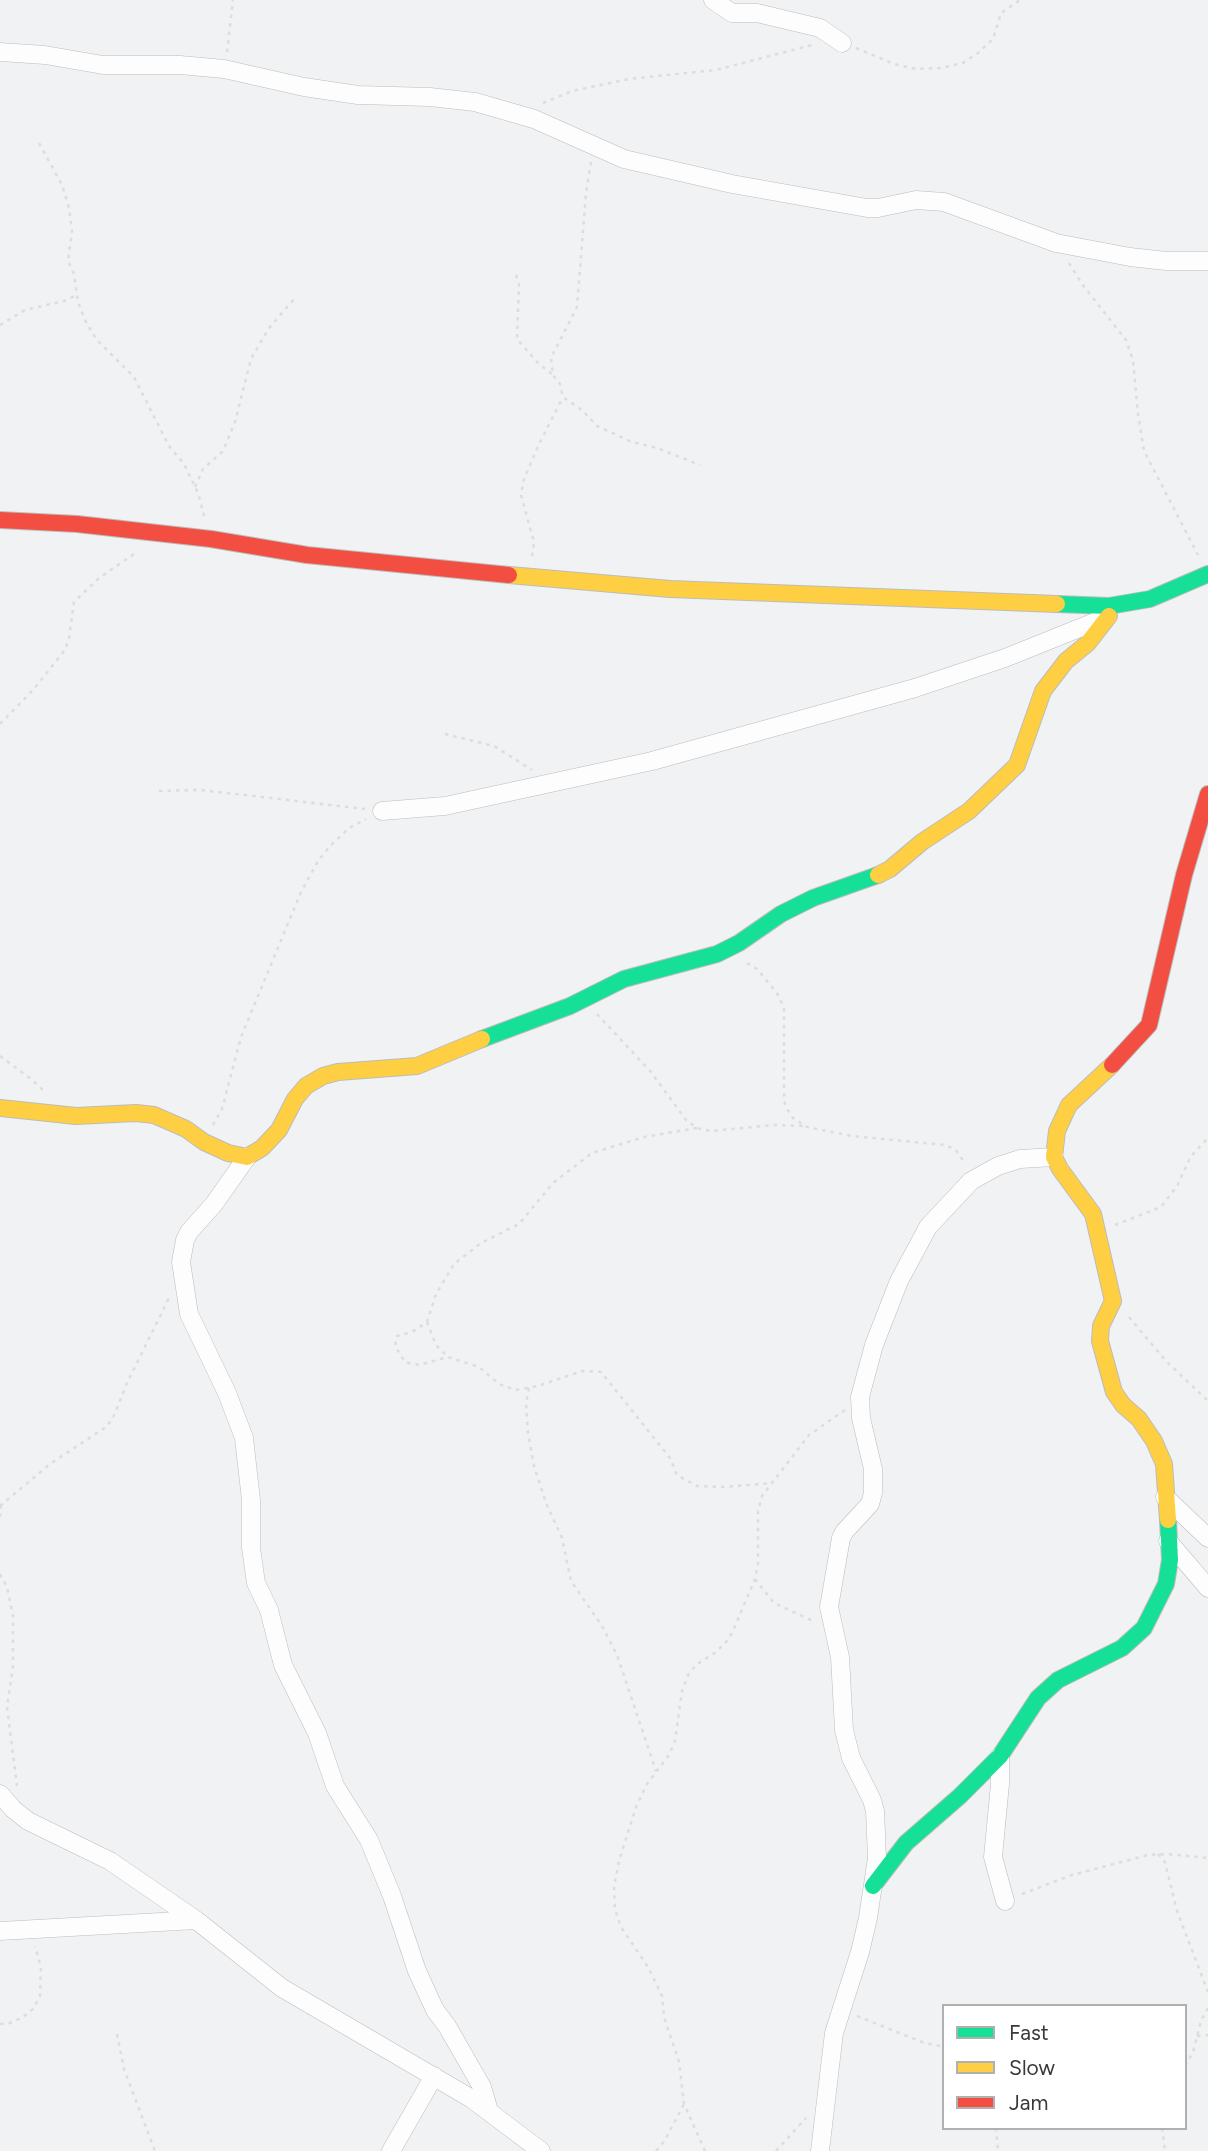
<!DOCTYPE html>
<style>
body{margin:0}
#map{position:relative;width:1208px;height:2151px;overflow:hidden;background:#f1f2f3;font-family:Figtree,sans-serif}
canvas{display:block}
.legend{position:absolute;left:942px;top:2004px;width:245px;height:126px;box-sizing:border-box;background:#fff;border:2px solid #b0b0b0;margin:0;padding:9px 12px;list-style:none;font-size:21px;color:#39393a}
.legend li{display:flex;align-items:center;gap:14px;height:35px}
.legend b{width:35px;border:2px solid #b0b0b0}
</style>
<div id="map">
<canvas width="1208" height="2151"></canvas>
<ul class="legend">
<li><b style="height:9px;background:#16e098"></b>Fast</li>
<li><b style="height:9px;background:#ffcf43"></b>Slow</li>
<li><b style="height:9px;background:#f24e42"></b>Jam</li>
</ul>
</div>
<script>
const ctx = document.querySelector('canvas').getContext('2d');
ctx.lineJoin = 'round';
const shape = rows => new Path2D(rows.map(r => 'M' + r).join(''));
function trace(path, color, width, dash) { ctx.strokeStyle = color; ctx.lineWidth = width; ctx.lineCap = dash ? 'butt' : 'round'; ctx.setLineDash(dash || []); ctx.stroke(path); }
const street = shape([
 [713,0,732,13,757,13,820,28,842,43],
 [0,52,45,55,103,65,180,65,224,69,304,87,358,95,430,97,475,102,534,119,624,159,732,184,867,208,878,208,916,200,944,202,1056,243,1130,257,1166,261,1208,261],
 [382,811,445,806,652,761,915,688,1005,658,1107,617],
 [247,1157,214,1204,189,1232,185,1240,181,1262,189,1314,227,1393,244,1438,251,1500,251,1548,256,1583,269,1610,283,1665,317,1733,335,1786,369,1840,392,1896,417,1971,435,2010,447,2026,482,2087,489,2111],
 [1165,1497,1208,1538],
 [1168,1541,1208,1588],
 [1000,1756,1000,1784,993,1857,1005,1901],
 [0,1794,13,1809,28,1821,110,1861,196,1920,282,1988,472,2099,541,2151],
 [0,1931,196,1920],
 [391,2151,434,2076],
 [820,2151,834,2033,860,1952,868,1918,877,1858,875,1811,872,1800,851,1758,844,1730,840,1657,829,1607,841,1538,845,1531,870,1504,873,1493,873,1469,861,1418,860,1397,874,1345,899,1281,928,1227,971,1181,998,1166,1020,1159,1054,1157]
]);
const fast = shape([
 [1057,604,1109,606,1150,599,1208,574],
 [482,1039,570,1006,624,979,717,954,739,943,781,914,813,898,878,875],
 [873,1886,906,1843,960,1796,1000,1756,1038,1698,1058,1680,1122,1648,1144,1628,1166,1584,1170,1560,1168,1520]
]);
const slow = shape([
 [509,575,670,589,1057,604],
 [878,875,890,869,922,842,969,811,1017,765,1043,691,1066,661,1088,643,1109,616],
 [1112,1065,1069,1105,1057,1131,1054,1157,1060,1169,1093,1214,1113,1301,1101,1326,1100,1341,1114,1392,1123,1405,1139,1419,1154,1441,1164,1464,1168,1520],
 [0,1108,76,1116,136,1113,154,1115,186,1129,204,1142,228,1153,247,1157,262,1148,279,1130,295,1099,306,1086,323,1076,338,1072,417,1066,482,1039]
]);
const jam = shape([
 [0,520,77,524,211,539,307,555,509,575],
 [1112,1065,1149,1025,1184,875,1208,794]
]);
trace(street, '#bcbcbd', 19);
trace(fast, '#bcbcbd', 18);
trace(slow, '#bcbcbd', 18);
trace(jam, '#bcbcbd', 18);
trace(shape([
 [856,48,894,64,916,69,941,68,963,63,978,53,993,39,1001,13,1020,0],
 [227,52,233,0],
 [543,103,572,91,629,79,716,70,812,45],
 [39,143,62,185,69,208,72,231,68,261,74,274,78,302,85,320,96,339,134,377,169,446,184,464,198,493,205,519],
 [591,162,586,193,577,307,551,358,553,375,560,384,563,397,583,411,597,426,632,442,657,448,700,465],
 [1069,263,1082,284,1126,340,1133,360,1138,414,1144,451,1198,555],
 [516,275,519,284,517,339,538,363,553,375],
 [0,325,25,310,64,301,77,295],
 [195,487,203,469,223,451,235,422,251,359,269,328,296,297],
 [532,556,534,542,521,495,524,479,539,444,563,397],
 [0,724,33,690,65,650,69,638,74,602,99,578,137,552],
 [445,734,494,746,532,770],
 [159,791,201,790,365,809],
 [747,963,757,969,777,993,784,1008,784,1093,785,1106,793,1118,807,1127,852,1136,945,1145,956,1150,965,1164],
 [597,1014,651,1072,686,1120,697,1128,711,1131,774,1125,803,1126],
 [0,1056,31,1079,45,1092],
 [213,1125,222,1109,241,1037,301,892,318,861,330,846,349,828,366,819],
 [697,1128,644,1137,592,1153,553,1183,519,1224,481,1243,454,1264,436,1294,427,1322,412,1332,397,1336,395,1346,405,1362,419,1365,448,1357,479,1367,499,1384,516,1390,538,1386,582,1371,601,1372,670,1458,677,1475,697,1486,725,1487,772,1483],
 [1115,1225,1161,1207,1177,1186,1191,1156,1208,1138],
 [1129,1317,1165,1360,1208,1401],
 [427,1322,436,1345,448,1357],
 [529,1388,526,1404,528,1433,534,1466,546,1503,562,1538,571,1581,602,1626,617,1655,656,1771],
 [0,1506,50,1464,106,1427,113,1418,127,1383,169,1298],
 [0,1517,1,1506],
 [0,1574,7,1587,13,1616,13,1667,7,1707,17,1786],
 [755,1579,774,1603,813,1621],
 [1158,1854,1165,1862,1177,1911,1208,1992],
 [1022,1894,1072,1875,1148,1855,1167,1854,1208,1858],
 [857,2016,922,2042,944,2047],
 [0,2024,10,2023,23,2017,33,2009,40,1996,41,1967,35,1946],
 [117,2034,124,2069,155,2151],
 [1197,2036,1208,2035],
 [1185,2066,1193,2052,1201,2021,1208,2008],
 [996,2128,998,2151],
 [1162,2128,1165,2151],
 [656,2151,665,2140,684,2104],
 [705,2151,684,2104,679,2062,664,2017,662,1996,648,1967,621,1927,615,1909,614,1887,619,1861,636,1807,647,1784,669,1755,675,1741,682,1691,688,1675,696,1665,716,1652,726,1642,732,1633,755,1579,758,1564,758,1511,762,1496,809,1435,845,1410],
 [776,2151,806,2118]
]), '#dcdddd', 2.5, [3.5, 5]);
trace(street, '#fdfdfd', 18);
trace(fast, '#16e098', 16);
trace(slow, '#ffcf43', 16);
trace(jam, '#f24e42', 16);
</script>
